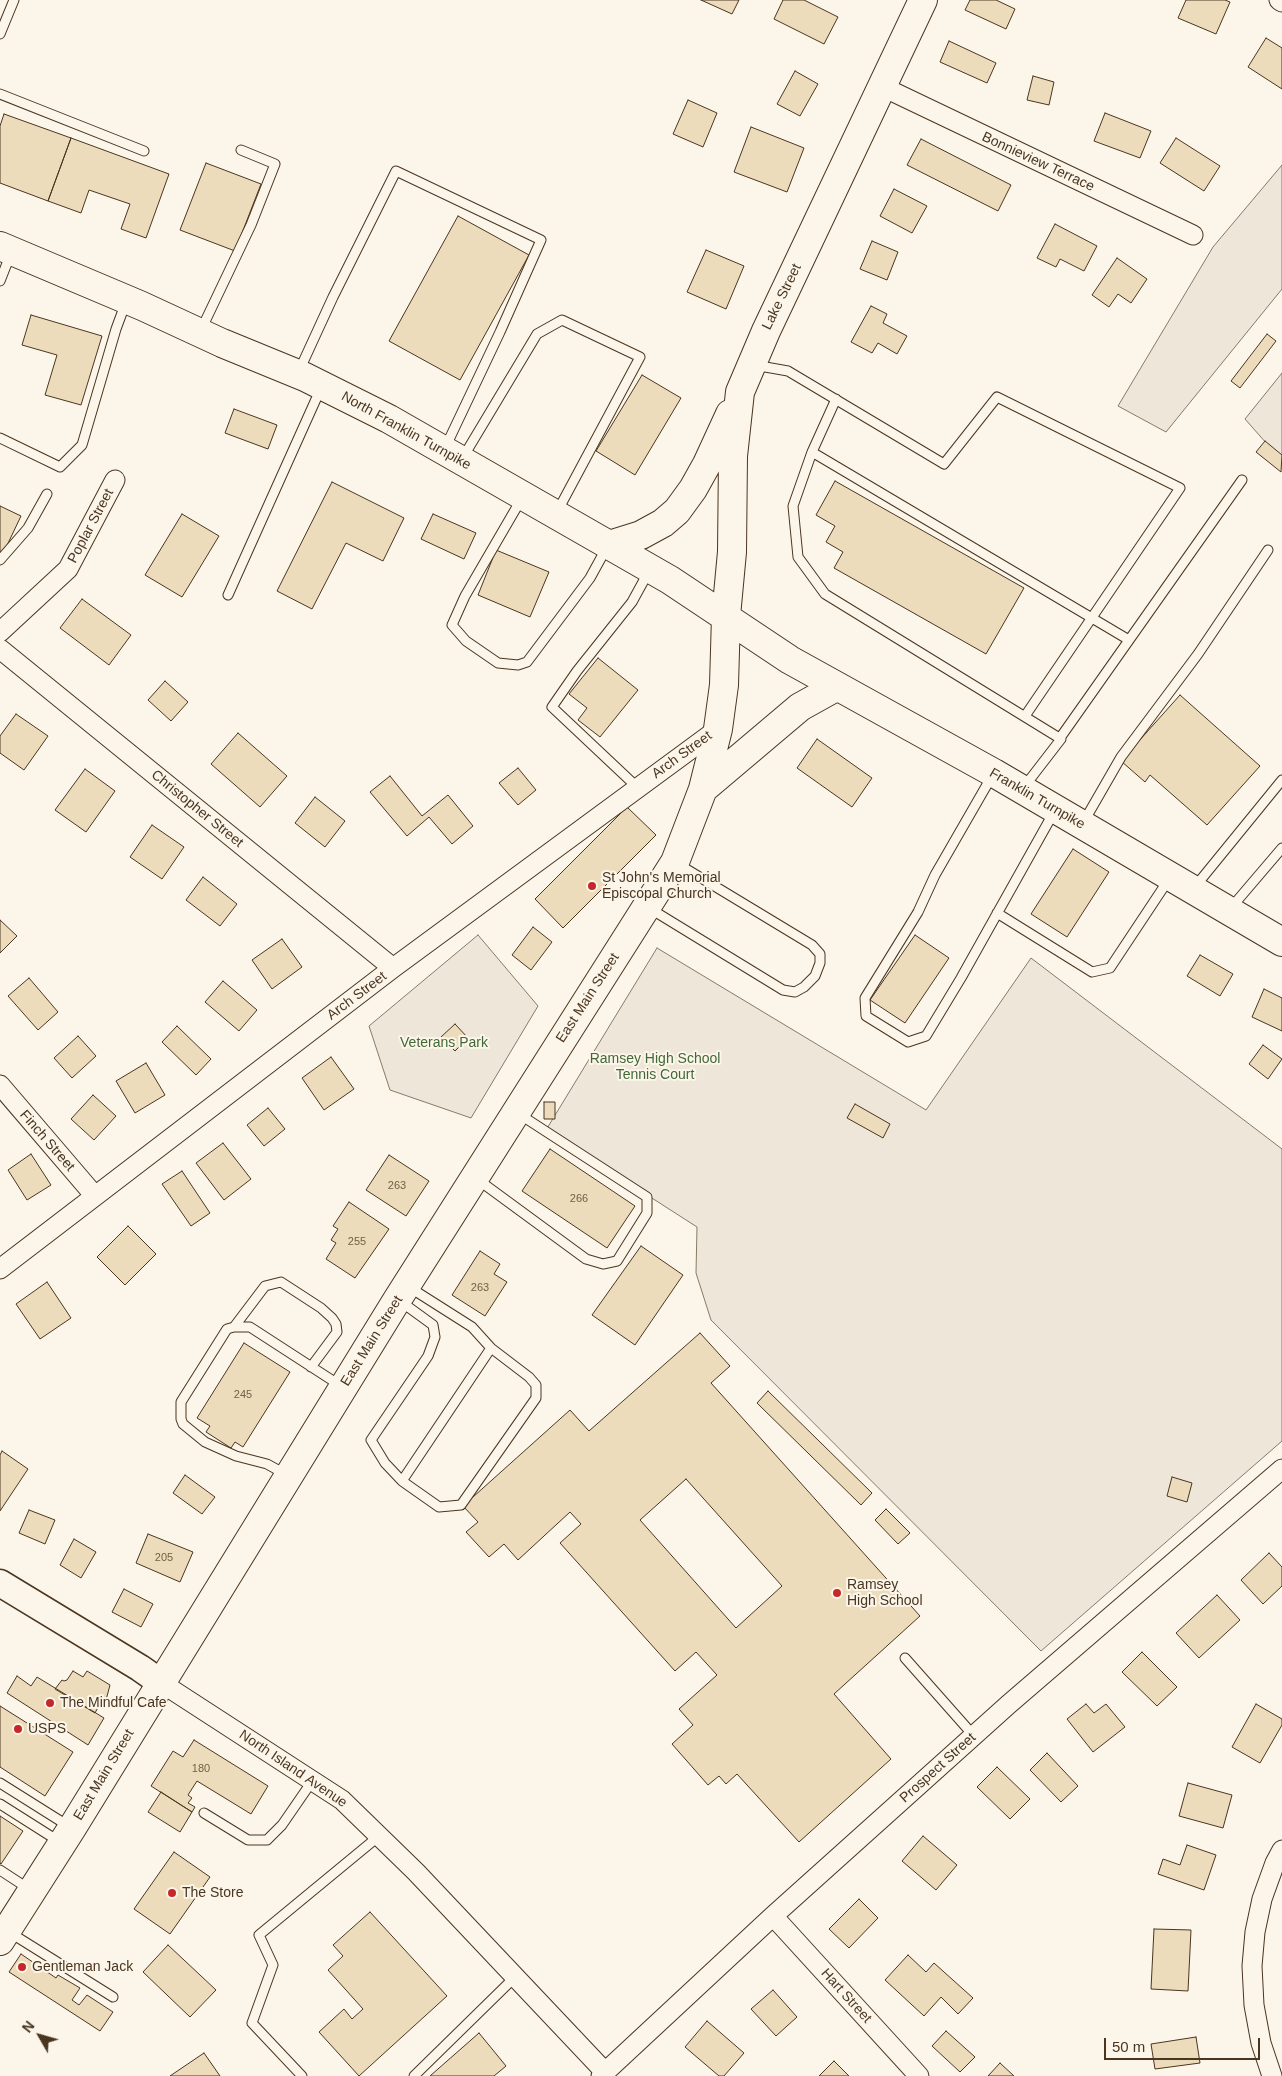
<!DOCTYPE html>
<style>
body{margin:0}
#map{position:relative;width:1282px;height:2076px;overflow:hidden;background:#fbf6e9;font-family:Helvetica,sans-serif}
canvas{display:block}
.north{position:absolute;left:15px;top:2011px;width:50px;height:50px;-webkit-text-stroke:4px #fbf6e9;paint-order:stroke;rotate:308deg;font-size:14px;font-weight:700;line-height:20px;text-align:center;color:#4a3520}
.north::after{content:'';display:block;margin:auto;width:18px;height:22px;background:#4a3520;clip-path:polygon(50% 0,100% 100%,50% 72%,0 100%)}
.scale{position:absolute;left:1104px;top:2038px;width:156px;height:22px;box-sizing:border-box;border:2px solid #4a3520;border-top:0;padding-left:6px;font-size:15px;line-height:18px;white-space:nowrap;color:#4a3520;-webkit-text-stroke:4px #fbf6e9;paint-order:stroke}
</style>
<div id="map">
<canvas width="1282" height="2076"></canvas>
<div class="north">N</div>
<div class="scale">50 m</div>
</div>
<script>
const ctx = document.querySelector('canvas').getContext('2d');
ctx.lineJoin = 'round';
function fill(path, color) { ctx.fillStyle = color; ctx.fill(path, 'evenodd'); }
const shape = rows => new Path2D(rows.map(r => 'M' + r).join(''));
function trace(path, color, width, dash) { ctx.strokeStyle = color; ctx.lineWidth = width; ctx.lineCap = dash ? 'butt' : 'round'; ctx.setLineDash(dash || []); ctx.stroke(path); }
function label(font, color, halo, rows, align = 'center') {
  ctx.font = font + ' Helvetica,sans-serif'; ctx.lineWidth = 4; ctx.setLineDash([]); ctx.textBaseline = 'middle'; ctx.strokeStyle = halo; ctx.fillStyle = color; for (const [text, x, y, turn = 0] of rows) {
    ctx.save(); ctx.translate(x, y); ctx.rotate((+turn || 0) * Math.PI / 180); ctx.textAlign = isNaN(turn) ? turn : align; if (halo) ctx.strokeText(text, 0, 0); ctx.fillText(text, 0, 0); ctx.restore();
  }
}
const green = shape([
 [1282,165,1282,289,1166,432,1118,406,1213,247,1282,165],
 [1282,373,1282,461,1245,419,1282,373],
 [478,935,538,1006,471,1118,390,1090,369,1026,478,935],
 [657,948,926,1110,1031,958,1282,1149,1282,1441,1041,1651,711,1320,696,1273,697,1227,546,1130,657,948]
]);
fill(green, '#ede6d9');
trace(green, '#887966', 1);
const building = shape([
 [701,0,739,0,732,14,701,0],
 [783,0,804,0,838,17,824,44,774,19,783,0],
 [970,0,996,0,1015,9,1006,29,965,10,970,0],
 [1186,0,1225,0,1230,2,1216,34,1178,18,1186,0],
 [1266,38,1282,48,1282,89,1248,67,1266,38],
 [949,41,996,63,987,83,940,62,949,41],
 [795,71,818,84,800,116,777,104,795,71],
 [1033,76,1054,82,1049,105,1027,100,1033,76],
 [688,100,717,113,703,147,673,134,688,100],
 [1105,113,1151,131,1140,158,1094,141,1105,113],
 [4,114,71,138,48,201,0,183,0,126,4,114],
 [751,127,804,148,787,192,734,172,751,127],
 [71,138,169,174,146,238,121,229,130,204,89,190,81,213,48,201,71,138],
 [1176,138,1220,166,1204,191,1160,163,1176,138],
 [921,139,1011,185,998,211,907,165,921,139],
 [206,163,261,184,235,251,180,230,206,163],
 [894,189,927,206,912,233,880,216,894,189],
 [458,216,529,255,460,380,389,341,458,216],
 [1055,224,1097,246,1084,271,1060,259,1056,267,1037,258,1055,224],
 [872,241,898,252,887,280,860,269,872,241],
 [706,250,744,266,726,309,687,292,706,250],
 [1117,258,1147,279,1131,303,1118,294,1109,307,1092,295,1117,258],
 [871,306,887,314,883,323,907,336,897,354,878,343,872,353,851,342,871,306],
 [31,315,102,336,81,405,45,395,57,355,22,345,31,315],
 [1267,334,1276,341,1240,388,1231,381,1267,334],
 [642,375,681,398,635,475,596,451,642,375],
 [234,409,277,425,268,449,225,433,234,409],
 [1265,441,1282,455,1281,472,1256,452,1265,441],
 [835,481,1024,588,986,654,834,568,843,552,826,542,835,526,816,515,835,481],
 [332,482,404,518,383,561,346,543,312,609,277,591,332,482],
 [0,506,21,516,1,558,0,558,0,506],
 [182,514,219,536,182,597,145,575,182,514],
 [433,514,476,533,464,559,421,539,433,514],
 [496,550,549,572,530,617,478,595,496,550],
 [82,599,131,635,109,665,60,628,82,599],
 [598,658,638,690,600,737,578,720,587,708,569,694,598,658],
 [165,681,188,702,171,721,148,700,165,681],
 [1180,695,1260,766,1207,825,1150,775,1145,782,1121,761,1180,695],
 [16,714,48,736,24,770,0,753,0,736,16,714],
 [238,733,287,776,260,807,211,764,238,733],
 [817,739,872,778,852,807,797,768,817,739],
 [518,768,536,790,518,805,499,783,518,768],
 [85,769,115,791,86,832,55,810,85,769],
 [390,776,422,816,448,795,473,826,452,844,429,817,407,836,370,792,390,776],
 [315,797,345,821,325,847,295,823,315,797],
 [627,807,656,835,563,928,535,899,627,807],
 [152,825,184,847,162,879,130,857,152,825],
 [1073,849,1109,872,1067,937,1031,914,1073,849],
 [203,877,237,904,220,926,186,900,203,877],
 [0,920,17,936,0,953,0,920],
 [533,927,552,942,531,970,512,955,533,927],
 [915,935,949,958,905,1023,870,1000,915,935],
 [282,939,302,967,272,989,252,960,282,939],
 [1200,955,1233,974,1220,996,1187,976,1200,955],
 [29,978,58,1012,38,1030,8,996,29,978],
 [223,981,257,1010,239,1031,205,1002,223,981],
 [1264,989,1282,998,1282,1031,1252,1017,1264,989],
 [455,1024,468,1038,455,1051,441,1037,455,1024],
 [177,1026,211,1059,196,1075,162,1042,177,1026],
 [78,1036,96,1056,72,1078,54,1058,78,1036],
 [1263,1045,1282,1059,1268,1079,1249,1064,1263,1045],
 [331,1057,354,1089,324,1110,302,1078,331,1057],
 [146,1063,165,1095,135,1113,116,1081,146,1063],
 [93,1095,116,1116,94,1140,71,1119,93,1095],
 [544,1102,555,1102,555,1119,544,1119,544,1102],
 [855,1104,890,1124,883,1138,847,1118,855,1104],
 [268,1108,285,1129,264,1146,247,1125,268,1108],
 [223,1143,251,1179,224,1200,196,1163,223,1143],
 [550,1149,635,1206,607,1248,522,1191,550,1149],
 [31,1154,51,1185,27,1200,8,1170,31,1154],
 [389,1155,429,1181,406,1216,366,1190,389,1155],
 [182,1171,210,1213,191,1226,162,1184,182,1171],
 [349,1202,389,1229,355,1278,326,1259,336,1243,331,1240,338,1229,333,1226,349,1202],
 [128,1226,156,1254,125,1285,97,1257,128,1226],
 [641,1246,683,1275,635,1345,592,1315,641,1246],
 [480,1251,500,1264,494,1274,507,1282,485,1316,452,1295,480,1251],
 [47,1282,71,1318,40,1339,16,1304,47,1282],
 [700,1333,730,1366,711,1383,920,1616,834,1694,891,1759,799,1842,737,1774,726,1784,719,1776,708,1785,672,1744,693,1725,679,1709,717,1675,696,1652,675,1671,560,1543,581,1524,570,1512,518,1560,504,1544,489,1557,466,1532,478,1522,463,1506,570,1410,589,1431,700,1333],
 [686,1479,782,1586,736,1628,640,1520,686,1479],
 [244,1343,290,1372,243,1447,235,1442,231,1448,206,1432,210,1426,197,1418,244,1343],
 [768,1391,872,1493,861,1505,757,1403,768,1391],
 [2,1451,28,1469,0,1511,0,1455,2,1451],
 [185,1475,215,1497,202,1514,173,1493,185,1475],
 [1172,1477,1192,1483,1187,1502,1167,1496,1172,1477],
 [886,1509,910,1533,898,1544,875,1520,886,1509],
 [29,1510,55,1520,45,1544,19,1533,29,1510],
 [148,1534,193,1552,180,1582,136,1563,148,1534],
 [74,1539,96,1552,81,1578,60,1565,74,1539],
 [1269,1553,1282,1567,1282,1586,1263,1604,1241,1580,1269,1553],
 [124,1589,153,1604,141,1627,112,1612,124,1589],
 [1217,1595,1240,1620,1199,1658,1176,1633,1217,1595],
 [1142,1652,1177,1687,1157,1706,1122,1672,1142,1652],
 [73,1671,83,1677,87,1671,110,1685,106,1700,102,1700,95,1713,55,1689,62,1680,64,1681,67,1680,73,1671],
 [17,1676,31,1686,37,1677,104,1718,88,1745,7,1693,17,1676],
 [1086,1704,1094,1713,1106,1704,1125,1727,1093,1752,1067,1719,1086,1704],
 [1256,1704,1282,1719,1282,1725,1260,1763,1232,1747,1256,1704],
 [0,1706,73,1752,45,1796,0,1767,0,1706],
 [194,1740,268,1786,251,1814,197,1781,188,1795,192,1798,188,1803,195,1807,192,1812,151,1786,173,1751,183,1757,194,1740],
 [1047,1753,1078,1786,1061,1802,1030,1770,1047,1753],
 [997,1767,1030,1799,1010,1819,977,1787,997,1767],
 [1188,1783,1232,1795,1223,1828,1179,1816,1188,1783],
 [161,1792,192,1812,180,1832,148,1812,161,1792],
 [0,1816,23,1831,1,1864,0,1863,0,1816],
 [923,1836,957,1865,936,1890,902,1861,923,1836],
 [1187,1845,1216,1855,1204,1890,1158,1874,1163,1859,1180,1865,1187,1845],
 [174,1852,210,1877,170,1934,134,1909,174,1852],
 [859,1899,878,1918,849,1948,829,1929,859,1899],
 [370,1912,447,1996,359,2076,319,2032,344,2009,352,2019,363,2009,328,1970,343,1956,333,1945,370,1912],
 [1154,1929,1191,1930,1188,1991,1151,1989,1154,1929],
 [168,1945,216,1990,190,2017,143,1972,168,1945],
 [21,1954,56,1978,58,1975,80,1988,72,2000,79,2005,87,1995,113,2012,100,2031,9,1972,21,1954],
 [908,1955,926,1972,934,1963,973,1998,958,2014,941,1997,924,2016,885,1980,908,1955],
 [773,1990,797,2017,776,2036,751,2009,773,1990],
 [707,2021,744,2053,724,2076,719,2076,685,2047,707,2021],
 [946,2031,975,2057,960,2072,932,2046,946,2031],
 [479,2033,506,2066,494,2076,430,2076,479,2033],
 [1196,2037,1200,2063,1155,2069,1151,2044,1196,2037],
 [204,2053,220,2076,170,2076,204,2053],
 [834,2061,849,2076,819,2076,834,2061],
 [1000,2063,1014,2076,988,2076,1000,2063]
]);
fill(building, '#ecdcbc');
trace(building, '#4a3520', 1);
const lane = shape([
 [0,34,14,0],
 [0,94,144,151],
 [0,281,11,253],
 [201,330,251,225,275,164,241,150],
 [754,365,788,371,944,464,997,397,1180,488,1025,716],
 [299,371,333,297,396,171,541,240,500,332,445,448],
 [836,399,812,452,793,506,798,557,825,594,1061,739,1024,787],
 [0,438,60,467,82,445,116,329,126,302],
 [812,452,1129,640],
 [462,459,537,334,562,320,640,357,557,512],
 [522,498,465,596,452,625,466,641,498,663,518,665,527,662,590,578,607,547],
 [0,560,28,528,47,494],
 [228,595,321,388],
 [1060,738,1242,480],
 [992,776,935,875,918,912,865,998,866,1016,908,1042,926,1036,961,978,1054,812],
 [638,788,552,707,577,671,632,602,649,571],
 [1083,823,1121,757,1198,654,1268,550],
 [1194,888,1282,780],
 [649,908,783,990,795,992,804,987,815,976,820,963,820,954,812,945,678,864],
 [1230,909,1282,848],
 [997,913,1092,972,1110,968,1169,879],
 [477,1179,586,1259,603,1264,617,1261,647,1213,647,1197,519,1114],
 [400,1301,433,1325,435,1337,428,1356,371,1440,385,1463,402,1481,491,1348],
 [234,1327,265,1286,281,1282,321,1308,332,1318,336,1324,337,1332,311,1367],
 [287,1475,267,1464,236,1456,205,1442,183,1424,181,1419,181,1402,227,1329,234,1327,250,1327,341,1386],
 [402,1481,439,1507,461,1505,536,1398,536,1385,529,1377,491,1348,472,1327,409,1287],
 [905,1658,974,1736],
 [0,1783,70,1827],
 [0,1804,60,1842],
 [204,1813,248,1840,267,1840,282,1825,313,1780],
 [0,1870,29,1889],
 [9,1932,113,1997],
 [302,2076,252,2023,273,1965,259,1935,379,1836],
 [414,2076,515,1977]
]);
const street = shape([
 [1279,0,1282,2],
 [883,87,1193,235],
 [0,632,68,569,115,480],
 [0,649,393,968],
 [0,1085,95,1196],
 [0,1269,393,968,718,729],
 [160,1682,342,1800,416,1872,605,2072],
 [773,1916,919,2076],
 [601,2076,773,1916,1009,1704,1282,1469],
 [1272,2076,1261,2043,1254,2005,1252,1966,1255,1932,1262,1899,1275,1863,1282,1850]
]);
const secondary = shape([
 [0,1583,140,1668,160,1682]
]);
const primary = shape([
 [0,246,142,306,222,343,305,377,389,419,670,580,790,660,994,773,1282,942],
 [609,545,641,535,663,523,677,511,693,489,707,464,730,414],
 [703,789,800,707,836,687],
 [0,1941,72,1828,397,1300,675,862,703,789,718,729,724,685,726,616,732,552,733,456,740,392,766,331,923,0]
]);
trace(lane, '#4a3520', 11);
trace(street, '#4a3520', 21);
trace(secondary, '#4a3520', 29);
trace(primary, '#4a3520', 30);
trace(lane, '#fbf6e9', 9);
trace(street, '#fbf6e9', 19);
trace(secondary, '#fbf6e9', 26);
trace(primary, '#fbf6e9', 28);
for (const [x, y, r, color] of [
 [592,886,5,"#c62828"],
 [837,1593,5,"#c62828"],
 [50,1703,5,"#c62828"],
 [18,1729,5,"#c62828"],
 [172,1893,5,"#c62828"],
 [22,1967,5,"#c62828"]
]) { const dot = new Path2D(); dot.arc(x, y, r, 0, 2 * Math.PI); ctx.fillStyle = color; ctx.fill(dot); trace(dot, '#fbf6e9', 2); }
label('11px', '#725f47', null, [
 ["263",397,1186],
 ["266",579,1199],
 ["255",357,1242],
 ["263",480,1288],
 ["245",243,1395],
 ["205",164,1558],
 ["180",201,1769]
]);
label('14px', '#4a3520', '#fbf6e9', [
 ["Bonnieview Terrace",1038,162,25],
 ["Lake Street",782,297,-64],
 ["North Franklin Turnpike",406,431,29],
 ["Poplar Street",91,526,-62],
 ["Arch Street",682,755,-36],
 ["Franklin Turnpike",1037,799,30],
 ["Christopher Street",197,809,39],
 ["Arch Street",357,996,-37],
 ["East Main Street",588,998,-57],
 ["Finch Street",47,1141,49],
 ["East Main Street",372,1341,-58],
 ["Prospect Street",938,1768,-42],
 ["North Island Avenue",293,1769,34],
 ["East Main Street",104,1775,-59],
 ["Hart Street",846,1996,48]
]);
label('14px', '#4a3520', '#fbf6e9', [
 ["St John's Memorial",602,878],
 ["Episcopal Church",602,894],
 ["Ramsey",847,1585],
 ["High School",847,1601],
 ["The Mindful Cafe",60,1703],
 ["USPS",28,1729],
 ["The Store",182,1893],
 ["Gentleman Jack",32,1967]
], 'left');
label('14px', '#436837', '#fbf6e9', [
 ["Veterans Park",444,1043],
 ["Ramsey High School",655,1059],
 ["Tennis Court",655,1075]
]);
</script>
